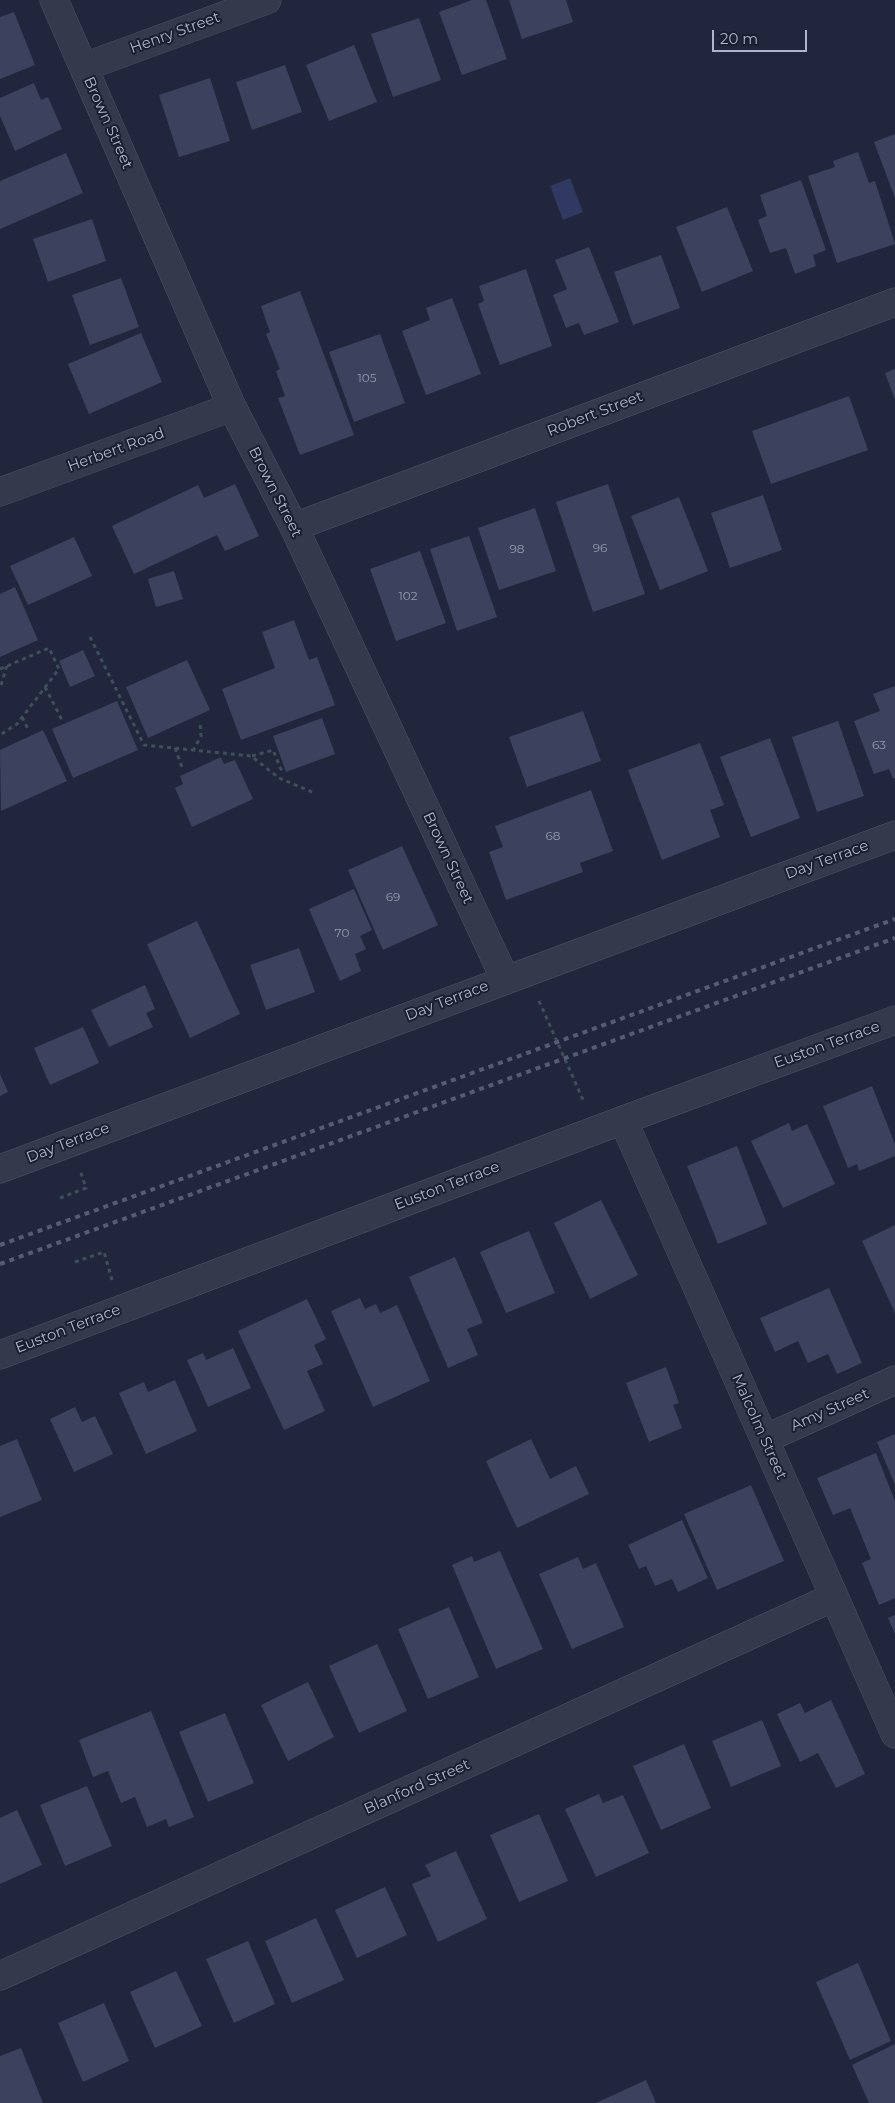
<!DOCTYPE html>
<style>
body{margin:0}
#map{position:relative;width:895px;height:2103px;overflow:hidden;background:#21263c;font-family:Montserrat,sans-serif}
canvas{display:block}
.scale{position:absolute;left:712px;top:30px;width:95px;height:22px;box-sizing:border-box;border:2px solid #b0b4c8;border-top:0;padding-left:6px;font-size:15px;line-height:18px;white-space:nowrap;color:#b0b4c8;-webkit-text-stroke:4px #1a1e31;paint-order:stroke}
</style>
<div id="map">
<canvas width="895" height="2103"></canvas>
<div class="scale">20 m</div>
</div>
<script>
const ctx = document.querySelector('canvas').getContext('2d');
ctx.lineJoin = 'round';
function fill(path, color) { ctx.fillStyle = color; ctx.fill(path, 'evenodd'); }
const shape = rows => new Path2D(rows.map(r => 'M' + r).join(''));
function trace(path, color, width, dash) { ctx.strokeStyle = color; ctx.lineWidth = width; ctx.lineCap = dash ? 'butt' : 'round'; ctx.setLineDash(dash || []); ctx.stroke(path); }
function label(font, color, halo, rows, align = 'center') {
  ctx.font = font + ' Montserrat,sans-serif'; ctx.lineWidth = 4; ctx.setLineDash([]); ctx.textBaseline = 'middle'; ctx.strokeStyle = halo; ctx.fillStyle = color; for (const [text, x, y, turn = 0] of rows) {
    ctx.save(); ctx.translate(x, y); ctx.rotate((+turn || 0) * Math.PI / 180); ctx.textAlign = isNaN(turn) ? turn : align; if (halo) ctx.strokeText(text, 0, 0); ctx.fillText(text, 0, 0); ctx.restore();
  }
}
fill(shape([
 [570,178,583,212,563,220,550,186]
]), '#2f3961');
fill(shape([
 [472,0,486,0,507,59,462,75,439,12],
 [509,0,566,0,573,22,522,39],
 [14,12,35,65,0,79,0,17],
 [419,18,441,80,393,97,371,34],
 [354,45,377,102,329,121,306,65],
 [285,65,302,112,252,130,236,82],
 [210,78,230,141,179,157,159,95],
 [34,83,41,100,48,97,62,129,15,151,0,116,0,98],
 [895,134,895,198,874,142],
 [858,152,869,183,875,181,895,244,837,263,808,176,835,167,833,161],
 [66,153,83,193,0,229,0,181],
 [801,180,826,250,813,255,816,266,795,274,786,248,770,253,758,220,767,216,760,195],
 [727,207,753,271,702,292,676,227],
 [92,219,106,261,48,282,33,239],
 [589,247,619,322,584,335,579,323,566,328,553,295,567,289,555,260],
 [661,255,680,308,633,325,614,272],
 [526,269,552,346,500,365,478,304,484,301,479,286],
 [121,278,139,327,90,345,72,295],
 [300,291,354,435,300,455,278,398,285,396,276,371,280,369,266,334,270,332,261,306],
 [452,298,481,374,426,395,402,331,430,320,426,308],
 [141,333,162,382,89,414,68,364],
 [380,334,405,403,354,422,329,352],
 [895,369,895,400,885,373],
 [849,396,868,450,771,484,752,431],
 [235,484,259,536,225,551,217,535,134,574,112,526,198,485,204,498],
 [608,484,645,594,593,612,556,502],
 [763,495,782,550,730,568,711,513],
 [679,497,708,571,660,590,631,516],
 [535,508,556,571,499,590,478,528],
 [469,536,497,617,457,631,430,549],
 [74,537,92,576,28,605,10,566],
 [420,551,446,623,396,641,370,569],
 [174,571,183,599,156,607,148,579],
 [15,587,38,640,0,657,0,594],
 [294,620,309,660,317,657,335,705,241,740,222,689,275,668,262,632],
 [83,650,95,676,70,687,59,661],
 [187,660,210,710,148,738,126,687],
 [895,686,895,778,893,779,889,769,874,774,854,721,880,711,873,694],
 [117,701,138,750,73,778,52,729],
 [583,711,601,761,527,787,509,737],
 [322,718,335,754,286,772,273,736],
 [838,721,864,796,817,812,792,737],
 [43,730,67,781,1,811,0,750],
 [770,738,800,818,751,837,720,757],
 [700,743,724,805,710,810,720,837,662,860,628,770],
 [221,757,224,764,235,760,253,799,192,827,175,788,183,784,180,776],
 [591,790,613,851,580,863,583,872,506,900,489,852,503,847,495,826],
 [402,846,438,925,383,950,348,870],
 [354,889,372,930,360,936,366,949,355,954,361,971,340,981,309,909],
 [197,921,240,1014,190,1038,147,944],
 [299,948,315,992,266,1010,250,965],
 [145,985,155,1009,146,1013,153,1027,109,1047,91,1010],
 [83,1027,99,1063,50,1085,34,1048],
 [0,1074,8,1092,0,1096],
 [872,1086,895,1144,895,1156,859,1171,857,1164,848,1168,823,1106],
 [789,1123,792,1131,807,1124,835,1184,783,1208,751,1141],
 [737,1146,767,1224,718,1244,687,1166],
 [601,1200,638,1275,590,1299,554,1223],
 [895,1225,895,1313,862,1241],
 [529,1231,555,1293,506,1313,480,1252],
 [455,1257,483,1323,467,1329,478,1355,448,1368,409,1277],
 [829,1288,862,1363,837,1374,828,1354,808,1363,798,1341,775,1352,760,1318],
 [360,1298,365,1309,376,1304,380,1313,397,1305,430,1381,373,1407,331,1311],
 [307,1299,326,1339,314,1345,323,1364,307,1371,325,1411,284,1430,238,1331],
 [233,1348,251,1388,208,1407,187,1360,203,1353,206,1360],
 [666,1367,679,1403,673,1405,682,1428,649,1442,626,1383],
 [175,1380,197,1431,146,1454,119,1393,144,1382,148,1392],
 [75,1407,82,1422,95,1416,113,1454,74,1472,50,1419],
 [895,1434,895,1485,877,1442],
 [17,1439,42,1500,0,1517,0,1446],
 [531,1439,550,1479,576,1466,589,1494,517,1528,486,1461],
 [876,1453,895,1501,895,1598,879,1605,862,1563,871,1559,850,1508,833,1515,817,1478],
 [751,1485,784,1561,717,1590,684,1514],
 [682,1520,708,1578,678,1592,672,1579,655,1586,646,1566,639,1569,628,1545],
 [500,1551,543,1649,496,1669,452,1565,472,1556,474,1562],
 [578,1557,583,1569,596,1563,624,1627,572,1649,539,1574],
 [449,1607,479,1677,428,1699,398,1629],
 [895,1615,895,1634,888,1618],
 [377,1644,407,1711,359,1733,329,1666],
 [308,1682,334,1737,288,1761,261,1705],
 [831,1700,865,1774,836,1788,818,1753,800,1762,777,1714,800,1703,805,1713],
 [151,1711,194,1817,169,1827,166,1819,147,1827,135,1797,121,1803,108,1771,93,1777,79,1740],
 [225,1713,254,1783,208,1802,179,1732],
 [762,1720,781,1766,731,1787,712,1741],
 [684,1744,711,1808,661,1830,633,1766],
 [87,1786,112,1846,65,1866,40,1805],
 [599,1794,603,1803,623,1795,649,1853,596,1877,565,1809],
 [17,1810,42,1865,0,1884,0,1818],
 [539,1814,568,1881,519,1902,490,1835],
 [456,1851,487,1919,438,1942,412,1884,431,1876,425,1865],
 [385,1887,407,1935,357,1958,335,1910],
 [316,1918,344,1980,292,2003,265,1941],
 [248,1941,275,2004,234,2023,206,1959],
 [858,1963,891,2041,850,2060,816,1982],
 [176,1971,202,2026,155,2048,130,1992],
 [104,2003,129,2061,83,2082,58,2023],
 [895,2044,895,2103,869,2103,852,2065],
 [21,2048,43,2103,0,2103,0,2056],
 [646,2080,656,2103,596,2103]
]), '#3c425d');
const street = shape([
 [54,0,232,407,294,527,505,979],
 [84,67,267,0],
 [0,492,232,407],
 [294,527,895,302],
 [623,1120,895,1734],
 [0,1169,895,835],
 [0,1355,623,1120,895,1020],
 [765,1439,895,1380],
 [0,1976,834,1597]
]);
trace(street, '#505467', 29);
trace(shape([
 [90,637,144,745,251,756,279,778,312,792],
 [0,669,49,648,59,669,17,724,0,735],
 [1,685,7,665],
 [45,687,63,722],
 [22,717,29,731],
 [175,748,182,767],
 [193,751,201,736,200,722],
 [252,756,273,750,283,774],
 [539,1001,584,1102],
 [60,1198,86,1188,80,1170],
 [75,1262,104,1252,112,1280]
]), '#3d5058', 3, [4, 4]);
trace(street, '#34394c', 28);
trace(shape([
 [0,1245,895,919],
 [0,1264,895,938]
]), '#565c74', 4, [5, 5]);
label('12px', '#9398ad', null, [
 ["105",367,378],
 ["96",600,548],
 ["98",517,549],
 ["102",408,596],
 ["63",879,745],
 ["68",553,836],
 ["69",393,897],
 ["70",342,933]
]);
label('15px', '#b0b4c8', '#1a1e31', [
 ["Henry Street",175,33,-20],
 ["Brown Street",108,123,66],
 ["Robert Street",595,414,-21],
 ["Herbert Road",116,450,-20],
 ["Brown Street",275,492,63],
 ["Brown Street",448,858,65],
 ["Day Terrace",827,860,-20],
 ["Day Terrace",447,1001,-21],
 ["Euston Terrace",827,1045,-20],
 ["Day Terrace",68,1143,-21],
 ["Euston Terrace",447,1186,-21],
 ["Euston Terrace",68,1329,-21],
 ["Amy Street",830,1410,-24],
 ["Malcolm Street",759,1427,66],
 ["Blanford Street",417,1787,-24]
]);
</script>
